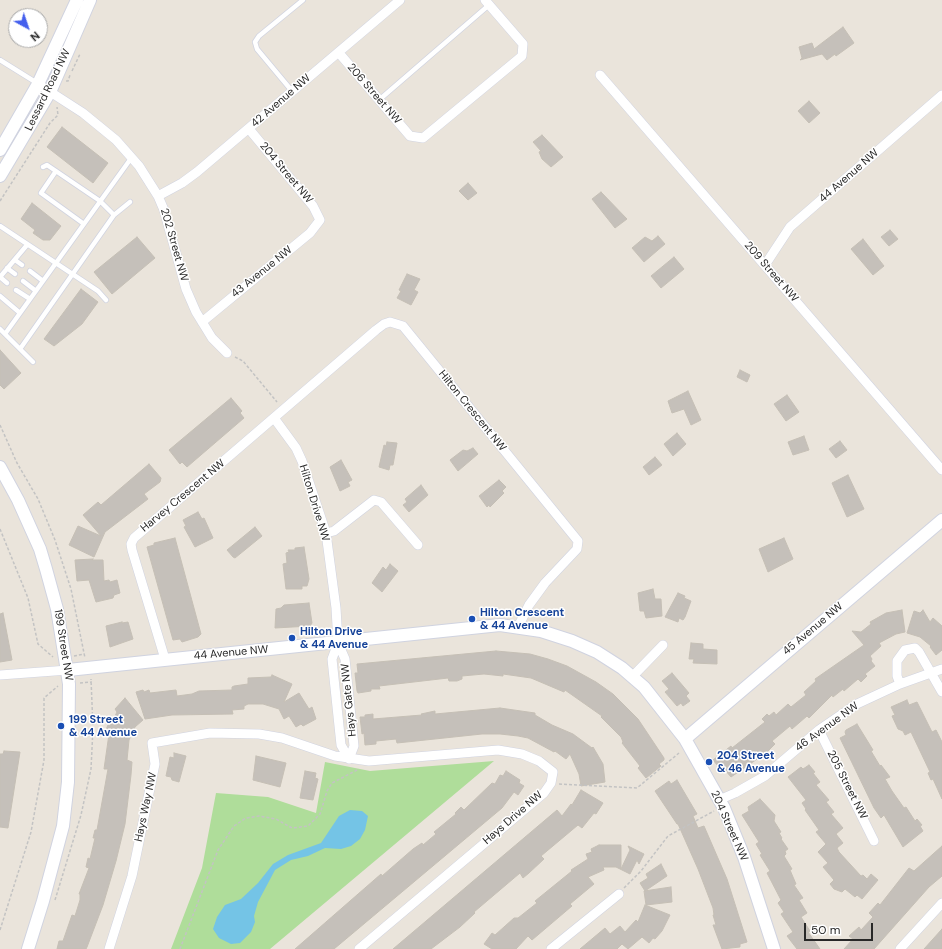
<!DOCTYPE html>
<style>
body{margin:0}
#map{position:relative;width:942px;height:949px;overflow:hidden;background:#eae4db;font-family:"DM Sans",sans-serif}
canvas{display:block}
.north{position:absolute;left:8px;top:8px;width:40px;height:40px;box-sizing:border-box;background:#fff;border:1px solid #a9a9a9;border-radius:50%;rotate:140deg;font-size:11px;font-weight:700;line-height:16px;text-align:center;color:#282828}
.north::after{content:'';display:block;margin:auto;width:14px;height:18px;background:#445fed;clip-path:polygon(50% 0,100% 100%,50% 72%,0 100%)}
.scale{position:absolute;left:804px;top:923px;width:69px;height:18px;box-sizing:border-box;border:2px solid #282828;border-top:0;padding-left:5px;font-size:12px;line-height:14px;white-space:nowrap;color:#282828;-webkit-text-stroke:3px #fff;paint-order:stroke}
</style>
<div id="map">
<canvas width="942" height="949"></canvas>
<div class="north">N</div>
<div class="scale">50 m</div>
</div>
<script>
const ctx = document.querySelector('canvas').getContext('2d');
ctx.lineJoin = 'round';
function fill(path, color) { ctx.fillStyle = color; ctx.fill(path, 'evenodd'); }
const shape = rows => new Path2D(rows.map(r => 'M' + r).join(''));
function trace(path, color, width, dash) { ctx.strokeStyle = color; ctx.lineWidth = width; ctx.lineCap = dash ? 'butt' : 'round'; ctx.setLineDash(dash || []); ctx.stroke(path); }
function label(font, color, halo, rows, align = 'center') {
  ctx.font = font + ' "DM Sans",sans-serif'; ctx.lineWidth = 3; ctx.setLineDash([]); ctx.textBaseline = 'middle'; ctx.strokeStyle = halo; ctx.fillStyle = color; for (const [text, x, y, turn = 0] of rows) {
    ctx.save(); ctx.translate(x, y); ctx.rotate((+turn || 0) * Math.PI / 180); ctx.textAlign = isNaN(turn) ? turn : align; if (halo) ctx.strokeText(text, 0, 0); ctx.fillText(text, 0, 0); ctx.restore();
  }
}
fill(shape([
 [494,761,270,949,171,949,202,868,216,793,268,797,316,813,325,762,370,771]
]), '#afdd9a');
fill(shape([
 [350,810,362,811,368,816,365,830,360,839,351,846,341,849,325,848,308,856,291,860,275,870,258,902,254,916,255,922,251,932,240,943,231,944,219,938,213,929,217,917,225,905,241,899,258,883,273,864,288,855,321,843,339,816]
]), '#74c4e6');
const building = shape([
 [843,27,854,43,836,56,835,54,827,60,822,54,800,60,802,58,799,47,812,43,814,49,843,27],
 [809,101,820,113,809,123,798,111,809,101],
 [62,127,108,163,93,183,47,147,62,127],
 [542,135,563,157,551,167,542,159,539,152,541,151,533,142,542,135],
 [468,183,477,193,468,200,459,191,468,183],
 [601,192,627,219,615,228,592,199,601,192],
 [32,203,61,226,50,240,43,240,33,233,35,230,21,219,32,203],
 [890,230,898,239,889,246,881,237,890,230],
 [658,236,665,244,644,262,632,248,645,237,652,241,658,236],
 [137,237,155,258,112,294,94,272,137,237],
 [863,239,884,266,873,275,851,249,863,239],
 [674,257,684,269,661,288,651,276,674,257],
 [407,274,420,279,414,290,418,292,411,305,397,298,401,291,399,290,407,274],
 [81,289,98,302,82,324,54,346,44,339,81,289],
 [0,350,21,373,4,389,0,385,0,350],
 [740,370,750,375,747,382,737,377,740,370],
 [688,391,701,420,691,425,684,409,672,413,668,401,688,391],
 [787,395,799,412,786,421,774,404,787,395],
 [231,398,242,411,240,413,244,418,187,467,182,462,180,464,169,450,231,398],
 [677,433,686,444,673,456,664,444,677,433],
 [804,436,809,450,793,455,788,442,804,436],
 [840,441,847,450,836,458,829,449,840,441],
 [387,442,397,443,393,465,390,465,389,470,379,467,384,445,386,446,387,442],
 [473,448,478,454,458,471,450,460,463,450,467,451,473,448],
 [655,457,662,465,649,475,643,467,655,457],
 [341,460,352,480,348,482,350,486,340,491,330,467,341,460],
 [149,464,161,478,160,482,144,494,148,499,105,532,94,557,69,545,78,526,101,536,83,515,98,502,101,505,149,464],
 [848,475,864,509,847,517,832,483,848,475],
 [499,480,506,487,502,491,504,493,490,507,489,505,487,507,479,496,499,480],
 [421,485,428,495,409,512,403,505,407,502,405,499,421,485],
 [198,512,202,519,204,518,213,538,195,547,184,527,186,526,183,520,198,512],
 [255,527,262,536,235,558,233,557,227,550,255,527],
 [175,538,201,634,198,637,182,642,180,639,173,640,147,547,154,545,154,543,175,538],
 [784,538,793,559,768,572,759,549,784,538],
 [304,547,309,579,307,586,302,586,302,589,286,589,283,564,287,563,286,553,289,552,288,550,295,550,295,548,304,547],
 [93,559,92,560,103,560,104,581,109,580,110,582,117,580,120,593,114,595,113,598,96,602,89,580,77,581,75,560,93,559],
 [390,564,398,571,382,592,372,583,383,567,386,570,390,564],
 [653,589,655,599,661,599,662,616,646,618,644,611,640,611,638,593,653,589],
 [678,593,685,596,684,598,691,601,685,617,683,620,679,618,678,622,665,617,678,593],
 [309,603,312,623,310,626,275,628,276,609,281,608,284,605,309,603],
 [902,610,905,632,896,634,879,643,881,646,870,656,872,659,871,661,875,666,865,674,867,676,861,682,858,679,844,691,843,689,833,697,832,695,809,718,807,716,792,729,790,726,772,741,775,744,766,753,731,777,725,770,723,772,713,760,731,746,732,748,765,722,762,719,767,714,769,716,774,712,776,715,788,704,791,707,806,695,804,692,816,681,815,679,864,645,852,631,861,632,871,624,870,622,886,613,902,610],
 [923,610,930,622,933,618,942,626,942,650,936,655,930,647,931,646,920,637,907,633,914,611,920,613,923,610],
 [3,613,12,660,0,662,0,614,3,613],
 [122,622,122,623,128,622,133,639,110,647,106,626,122,622],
 [691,643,703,644,703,649,717,650,717,664,693,663,694,659,689,659,691,643],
 [496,651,530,654,548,659,567,666,596,682,613,694,638,719,664,758,664,760,659,764,661,766,646,778,638,768,640,766,622,743,623,742,621,737,601,717,602,716,565,690,564,692,531,678,503,674,503,676,484,674,462,676,462,679,457,681,449,681,448,678,431,680,379,686,380,689,371,689,371,691,358,693,357,691,355,673,358,673,357,664,496,651],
 [672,673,689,693,686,696,690,701,683,706,681,703,677,706,665,692,669,689,662,681,672,673],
 [272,675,292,684,284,702,299,693,309,709,312,707,316,719,303,726,301,724,296,727,289,716,284,719,279,709,263,704,248,704,244,706,244,709,232,710,233,714,172,715,145,719,136,692,143,690,144,692,149,690,150,693,176,690,177,696,192,694,199,691,232,690,232,687,234,686,248,684,248,678,271,677,272,675],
 [125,698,143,720,135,727,129,740,127,760,132,762,131,775,125,824,116,861,103,905,87,947,86,949,57,949,59,941,63,941,72,915,75,916,80,900,80,894,79,894,89,868,86,867,88,858,90,859,95,838,93,838,95,830,97,830,108,769,104,769,109,734,105,732,108,725,110,726,117,712,115,709,125,698],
 [907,700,909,705,917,702,932,732,936,730,942,742,942,799,933,779,931,780,928,773,930,772,911,732,905,735,903,731,898,729,892,716,895,715,891,707,907,700],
 [500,708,535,713,535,715,552,725,573,734,592,748,593,747,603,764,605,782,581,786,579,774,570,754,566,759,555,751,554,752,528,738,518,736,500,734,482,734,397,743,396,739,376,741,376,744,365,745,364,733,362,734,360,717,365,717,365,715,373,714,373,719,422,715,421,714,435,711,435,714,500,708],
 [857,724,873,750,871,751,880,766,881,765,890,777,885,779,892,791,904,808,906,807,915,821,917,819,922,825,920,826,923,831,903,847,884,815,881,818,874,808,840,738,846,735,845,732,846,730,857,724],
 [4,751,20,752,8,828,0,827,0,754,3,754,4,751],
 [174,753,186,756,179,782,172,780,171,777,166,776,170,757,174,758,174,753],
 [256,756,286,763,280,787,253,780,256,756],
 [809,765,815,772,813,773,820,782,816,785,829,800,826,802,834,812,831,814,843,828,836,834,843,843,837,848,839,852,861,876,863,875,867,879,871,874,878,880,862,899,857,895,855,897,845,889,842,892,834,889,830,884,834,880,823,867,828,863,818,852,826,844,816,832,819,830,805,810,806,809,802,803,806,800,788,777,801,767,803,769,809,765],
 [305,771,316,773,315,778,318,779,313,800,300,798,305,771],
 [506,771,520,780,519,783,524,786,518,795,514,792,502,808,334,949,295,949,381,874,382,876,413,849,422,843,423,845,436,834,434,832,456,814,455,813,461,807,464,810,492,783,495,784,500,775,503,776,506,771],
 [677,780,697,814,693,816,698,828,704,826,727,879,747,942,740,944,740,947,722,949,713,925,716,925,713,915,714,915,713,908,698,869,678,824,677,824,655,791,669,781,671,784,677,780],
 [581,790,603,803,596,814,594,813,582,828,578,825,541,856,544,859,529,873,523,878,520,873,474,912,475,913,460,927,431,949,393,949,557,810,562,816,571,804,572,805,581,790],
 [760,799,775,815,774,821,781,832,779,833,782,838,781,839,788,849,785,851,786,854,784,856,792,869,790,870,796,884,794,885,803,898,799,900,807,913,801,917,810,931,808,932,820,949,797,949,787,936,793,932,781,914,784,912,778,903,781,900,767,873,770,871,760,855,762,854,756,844,759,842,742,815,749,811,748,807,760,799],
 [599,845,621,845,621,869,630,850,628,846,644,854,639,864,637,860,630,874,616,867,603,867,604,870,588,877,594,884,570,904,572,906,532,940,528,936,516,949,492,949,484,944,492,933,495,935,514,918,518,918,537,903,535,901,572,871,571,870,588,859,586,854,592,852,591,849,599,845],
 [942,846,942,876,929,887,874,949,844,949,853,939,849,936,859,927,861,930,873,917,869,913,878,903,880,905,909,868,914,871,942,846],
 [661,864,667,876,645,891,640,883,648,878,646,874,661,864],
 [671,887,672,902,646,905,644,891,671,887],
 [645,905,670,915,662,931,655,939,653,938,649,943,642,937,628,949,622,944,617,949,580,949,605,928,610,934,620,926,625,932,636,920,638,922,645,905],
 [942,929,942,949,924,949,942,929]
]);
fill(building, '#c5c0ba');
trace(building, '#c5bfb5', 1);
const lane = shape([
 [0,60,37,83],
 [292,91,257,49,255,42,259,36,303,0],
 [379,100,489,5],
 [43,167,47,165,100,201,114,215],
 [56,171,41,193,84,224],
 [0,226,98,291,106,300],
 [15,260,22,265],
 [7,268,15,274],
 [30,271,43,281],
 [0,277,27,245],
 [0,277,7,283],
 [23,281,36,291],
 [16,290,30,299],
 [0,296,20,313],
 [0,329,33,362],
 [5,334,132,157],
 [20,349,114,215,130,202]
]);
const street = shape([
 [339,53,410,136,423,138,522,56,523,44,485,0],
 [600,75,942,470],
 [38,84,83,113,116,140,139,166,158,196,164,210,186,289,196,312,212,338,227,353],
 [158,196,182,183,197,172,400,0],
 [765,265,790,227,942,95],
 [202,322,310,233,320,220,313,206,249,129],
 [274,418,296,448,302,461,326,533,336,608,338,643,332,659,341,745,349,759],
 [326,533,334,531,374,500,381,502,418,545],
 [338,643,345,659,354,746,349,759],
 [165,659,132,550,131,544,134,538,376,330,384,324,390,322,403,326,578,541,577,549,545,583,529,605,518,627],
 [0,675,68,670],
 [632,677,663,645],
 [900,684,897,676,897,661,905,650,915,648,919,652,942,692],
 [819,730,874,841],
 [719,800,735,793,765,776,819,730,857,704,900,684,942,669],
 [109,949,132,876,155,764,152,743,210,733,259,734,282,738,335,756,369,761,498,750,522,754,539,761,553,772,551,783,544,793,359,949],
 [551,949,619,894],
 [900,949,942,903]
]);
const secondary = shape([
 [0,150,38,84,77,0],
 [0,176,50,92,90,0],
 [0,467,18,500,40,549,46,569,57,609,69,684,68,782,63,826,43,901,28,949],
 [68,670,500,625,541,631,572,641,597,652,622,668,644,687,685,739,724,808,744,857,774,949],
 [685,739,942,520]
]);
trace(lane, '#d0d3e0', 6);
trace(street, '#d0d3e0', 10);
trace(secondary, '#d0d3e0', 14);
trace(shape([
 [72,71,80,54],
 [66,81,68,81,70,75],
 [0,201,50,123,58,115,57,107],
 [235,357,243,361,277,402],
 [0,425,17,463,38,499,55,540,71,589,85,658],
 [0,529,28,598,38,644,53,657],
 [74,656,84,654],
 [80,683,92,682],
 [559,784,637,788,679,753],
 [624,888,641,871,668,836,714,811],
 [55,900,81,815,91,769,93,728,91,679],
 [0,930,31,832,44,760,44,698,58,686],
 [180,949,218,850,234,826,246,818,259,816,276,819,292,828,308,826,320,814,327,791,332,783,359,769]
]), '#c3c3c3', 1.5, [3, 2]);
trace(lane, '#fff', 4.5);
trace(street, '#fff', 9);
trace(secondary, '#fff', 12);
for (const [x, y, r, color] of [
 [472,619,4,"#1a4fb4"],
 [292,638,4,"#1a4fb4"],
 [61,726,4,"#1a4fb4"],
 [709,762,4,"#1a4fb4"]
]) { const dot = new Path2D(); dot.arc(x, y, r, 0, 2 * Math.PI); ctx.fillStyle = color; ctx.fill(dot); trace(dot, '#fff', 1.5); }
label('11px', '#282828', '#fff', [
 ["Lessard Road NW",48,90,-64],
 ["206 Street NW",374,94,49],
 ["42 Avenue NW",281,101,-41],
 ["204 Street NW",286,173,50],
 ["44 Avenue NW",849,176,-41],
 ["202 Street NW",174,245,74],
 ["43 Avenue NW",262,272,-39],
 ["209 Street NW",771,272,49],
 ["Hilton Crescent NW",472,411,51],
 ["Harvey Crescent NW",183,496,-40],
 ["Hilton Drive NW",314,503,73],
 ["45 Avenue NW",813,629,-40],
 ["199 Street NW",63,645,81],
 ["44 Avenue NW",231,653,-5],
 ["Hays Gate NW",349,700,-96],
 ["46 Avenue NW",827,727,-36],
 ["205 Street NW",847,785,63],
 ["Hays Way NW",146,807,-78],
 ["Hays Drive NW",513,818,-41],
 ["204 Street NW",729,826,66]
]);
label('bold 11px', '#164399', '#fff', [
 ["Hilton Crescent",480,613],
 ["& 44 Avenue",480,626],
 ["Hilton Drive",300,632],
 ["& 44 Avenue",300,645],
 ["199 Street",69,720],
 ["& 44 Avenue",69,733],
 ["204 Street",717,756],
 ["& 46 Avenue",717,769]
], 'left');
</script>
